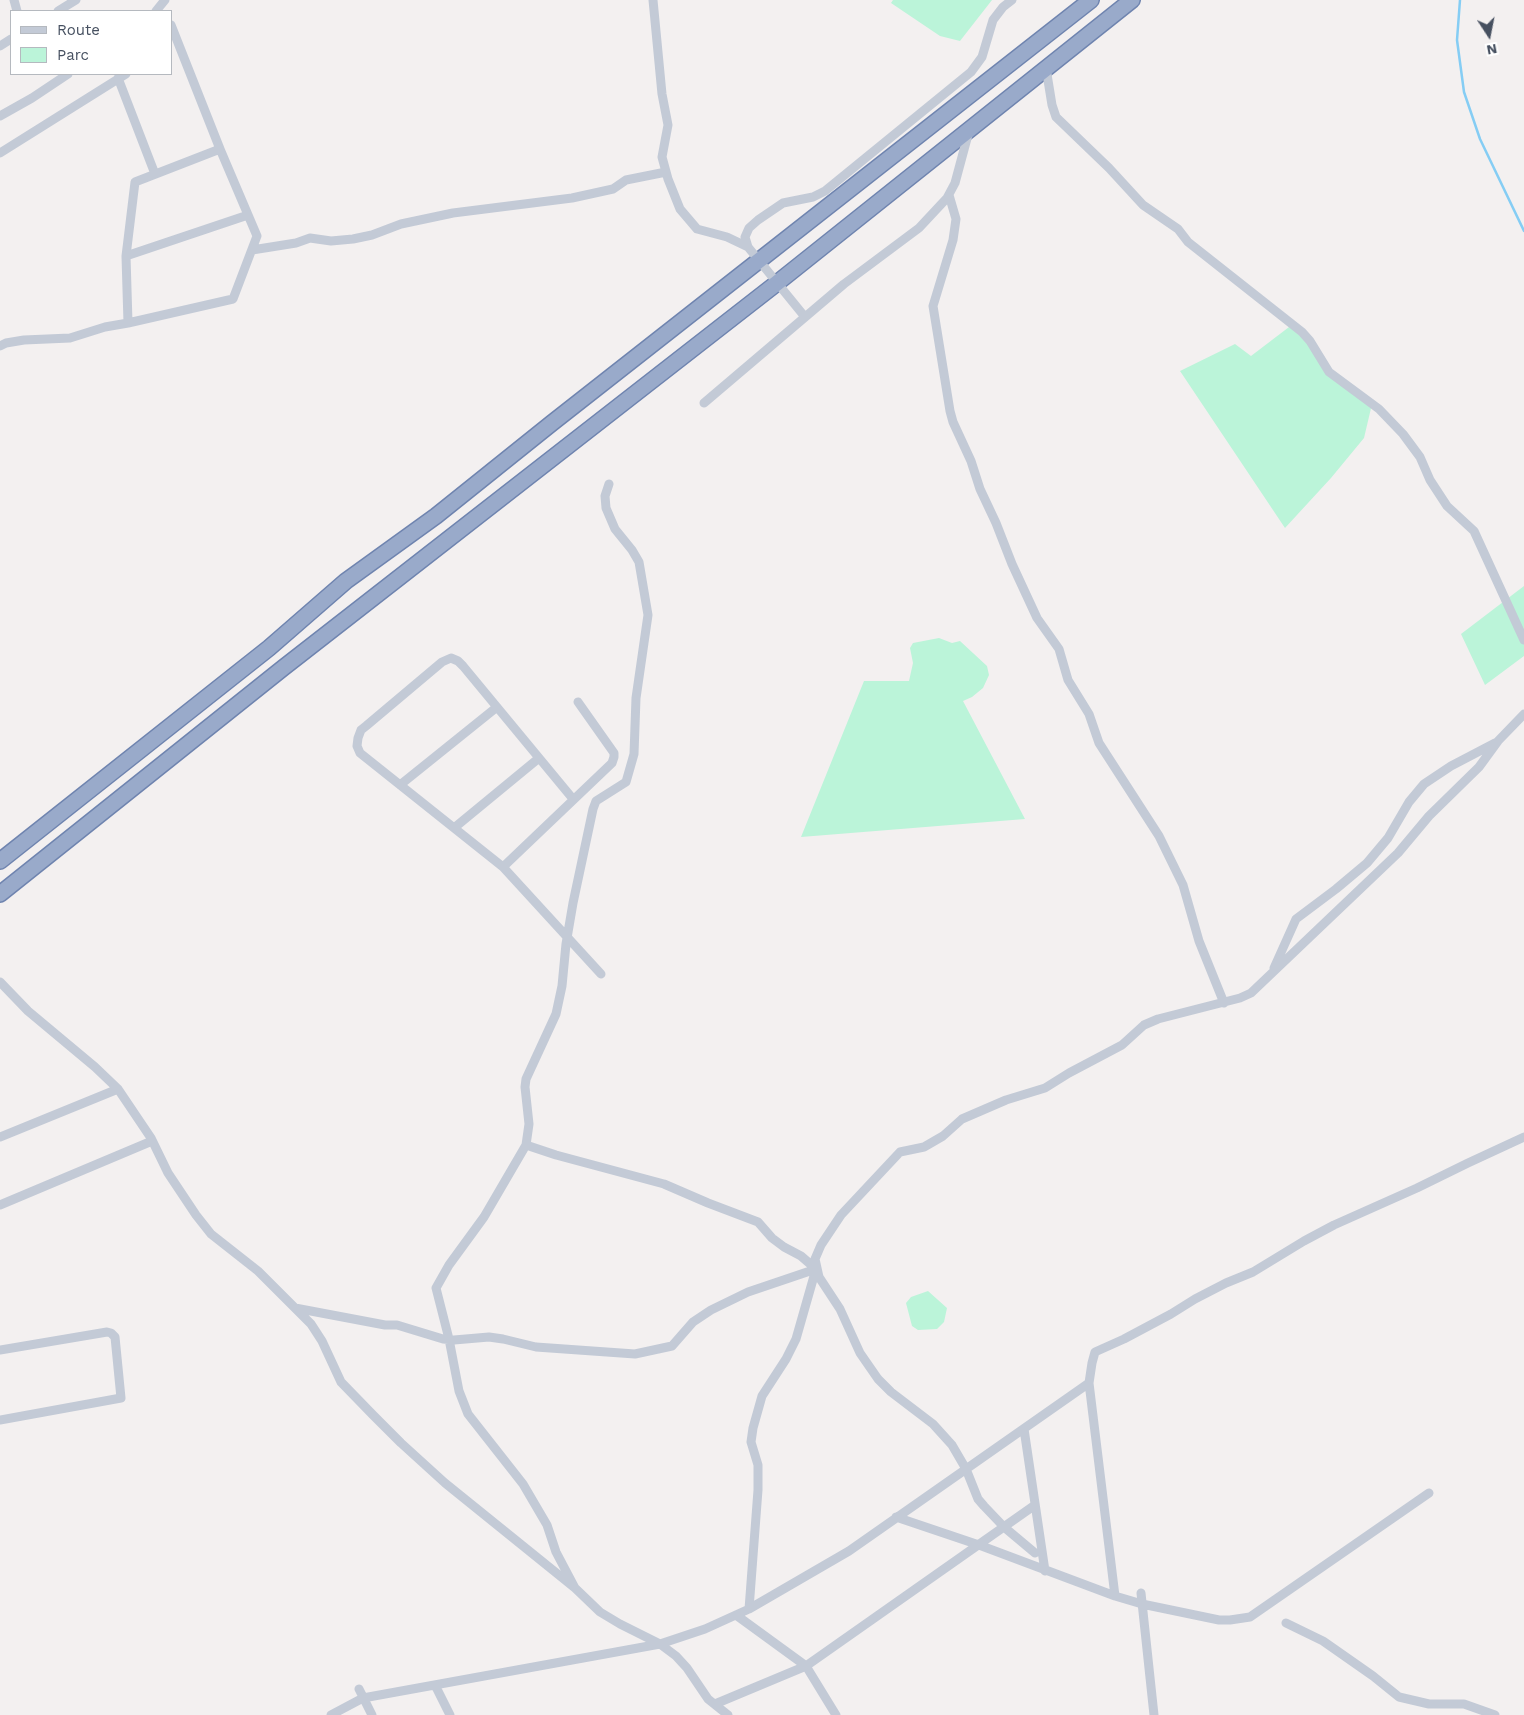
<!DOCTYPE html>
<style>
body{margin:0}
#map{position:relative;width:1524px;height:1715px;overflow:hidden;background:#f3f0f0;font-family:"Work Sans",sans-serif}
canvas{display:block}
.legend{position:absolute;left:10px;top:10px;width:162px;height:65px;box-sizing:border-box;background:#fff;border:1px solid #b5b9bf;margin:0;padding:6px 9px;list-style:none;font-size:15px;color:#465060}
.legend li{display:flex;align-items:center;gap:10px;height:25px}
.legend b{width:25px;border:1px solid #b5b9bf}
.north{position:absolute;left:1464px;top:10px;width:50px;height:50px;-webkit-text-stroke:4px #fff;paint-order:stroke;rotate:169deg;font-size:14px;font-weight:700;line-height:20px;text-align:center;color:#465060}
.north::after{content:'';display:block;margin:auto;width:18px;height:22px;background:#465060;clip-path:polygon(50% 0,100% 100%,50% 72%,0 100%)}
</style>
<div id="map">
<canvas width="1524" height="1715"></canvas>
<ul class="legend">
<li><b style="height:6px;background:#c3cad6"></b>Route</li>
<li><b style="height:14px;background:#bbf4d9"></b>Parc</li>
</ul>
<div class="north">N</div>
</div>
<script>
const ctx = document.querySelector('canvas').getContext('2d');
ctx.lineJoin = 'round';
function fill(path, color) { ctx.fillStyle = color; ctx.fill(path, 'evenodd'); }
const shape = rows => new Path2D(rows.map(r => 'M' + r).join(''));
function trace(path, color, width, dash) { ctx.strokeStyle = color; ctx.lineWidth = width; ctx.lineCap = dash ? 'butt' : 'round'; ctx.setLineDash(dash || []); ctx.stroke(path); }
fill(shape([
 [893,0,992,0,960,41,940,36,891,3],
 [1293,324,1323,365,1372,404,1364,438,1331,478,1285,528,1180,371,1235,344,1251,356],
 [1524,586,1524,656,1485,685,1461,634],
 [939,638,952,643,960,641,987,666,989,675,983,688,972,697,963,701,1025,819,801,837,864,681,909,681,913,663,910,648,913,643],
 [928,1291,947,1308,944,1322,937,1329,918,1330,912,1326,906,1303,911,1297]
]), '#bbf4d9');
trace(shape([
 [1460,0,1457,40,1464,92,1480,139,1524,231]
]), '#85cdf4', 2.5);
const trunk = shape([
 [0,861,269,648,346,581,436,516,552,423,1091,0],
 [0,894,283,668,777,283,1132,0]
]);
trace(trunk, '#6f84af', 18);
trace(shape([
 [14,0,17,11],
 [653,0,662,94,668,125,662,157,668,179,680,209,697,229,727,237,748,247,805,317],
 [58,11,76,0],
 [156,11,165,0],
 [171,25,220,149,257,236,233,299,128,323,126,256,135,182,220,149],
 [0,46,11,39],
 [1046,68,1052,105,1056,117,1109,168,1143,205,1178,229,1188,242,1302,332,1310,341,1329,372,1379,409,1403,434,1420,457,1430,480,1447,506,1474,531,1524,640],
 [118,78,155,174],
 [0,116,32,98,68,74],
 [0,153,126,74],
 [949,195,956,219,953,240,933,306,950,411,953,422,971,461,980,489,996,523,1012,564,1037,618,1059,649,1068,680,1089,714,1099,743,1159,836,1183,885,1199,941,1224,1003],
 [748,247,745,237,749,228,758,220,783,203,813,197,825,191,971,72,982,57,993,20,1003,7,1012,0],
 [252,250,296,243,310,238,331,241,353,239,372,235,401,224,453,213,572,198,613,189,626,180,666,172],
 [126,256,248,215],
 [0,346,6,343,24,340,70,338,105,327,128,323],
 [704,403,844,284,919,228,947,198,955,183,969,131],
 [400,785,497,707],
 [573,799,463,666,458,661,451,658,442,662,366,726,361,730,358,738,357,746,360,753,503,867,601,974],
 [454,828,539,758],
 [503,867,612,763,614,757,614,753,578,702],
 [1274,968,1296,919,1336,889,1367,863,1388,838,1409,802,1424,784,1451,766,1495,743],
 [0,982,28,1011,95,1067,118,1089,151,1138,168,1173,196,1215,211,1234,258,1271,311,1324,322,1341,341,1382,373,1415,401,1443,445,1483,575,1588,600,1612,620,1624,660,1644,676,1656,687,1668,708,1699,728,1715],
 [0,1137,118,1089],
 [526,1145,556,1155,664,1184,708,1203,758,1222,772,1238,784,1247,801,1256,816,1269],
 [0,1205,152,1141],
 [295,1308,385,1325,397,1325,443,1339,454,1340,489,1337,503,1339,536,1347,635,1354,672,1346,693,1322,711,1310,748,1292,816,1269],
 [0,1350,107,1332,111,1333,115,1337,121,1398,0,1420],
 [1024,1429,1045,1571],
 [896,1517,979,1545,1115,1596,1142,1604,1219,1620,1230,1620,1250,1617,1429,1493],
 [1035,1553,1004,1527,984,1506,978,1499,966,1469,952,1445,933,1424,891,1392,878,1379,860,1353,840,1309,819,1277,815,1259,821,1245,841,1215,900,1152,924,1147,943,1136,962,1119,1006,1100,1045,1088,1069,1073,1122,1045,1144,1025,1158,1019,1240,998,1251,993,1398,853,1429,816,1479,767,1498,741,1524,714],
 [575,1588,556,1552,547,1525,523,1484,468,1414,459,1391,449,1339,436,1288,449,1265,484,1217,526,1145,529,1124,525,1087,526,1079,556,1014,562,986,566,944,573,903,593,809,596,801,626,782,634,754,636,698,648,615,639,562,632,550,615,529,606,508,605,496,609,484],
 [1141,1593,1154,1715],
 [1115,1596,1089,1383,1092,1363,1095,1352,1124,1339,1171,1314,1195,1299,1226,1283,1253,1272,1304,1241,1334,1225,1417,1188,1468,1163,1524,1137],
 [749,1609,758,1490,758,1465,751,1442,753,1428,762,1396,786,1359,796,1339,816,1269],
 [736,1615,806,1666,836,1715],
 [1286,1623,1323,1641,1373,1676,1399,1697,1429,1704,1464,1704,1495,1715],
 [435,1685,450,1715],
 [359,1689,372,1715],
 [715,1704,806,1666,1035,1505],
 [331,1715,363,1698,660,1644,705,1629,749,1609,849,1551,1089,1383]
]), '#c3cad6', 9);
trace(trunk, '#99aaca', 15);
</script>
